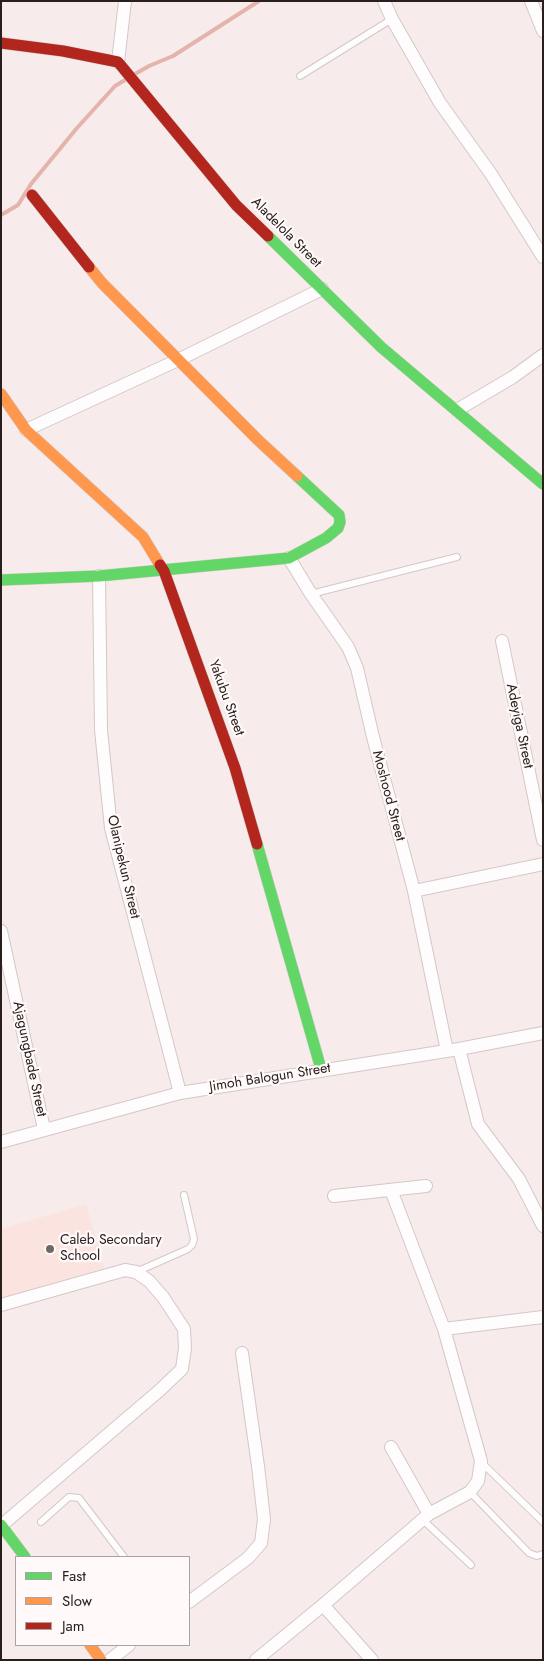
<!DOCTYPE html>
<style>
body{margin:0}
#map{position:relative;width:544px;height:1661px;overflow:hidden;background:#f7eceb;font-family:Jost,sans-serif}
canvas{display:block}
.frame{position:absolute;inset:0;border:2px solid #29201e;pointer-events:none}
.legend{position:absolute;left:15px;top:1556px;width:175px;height:90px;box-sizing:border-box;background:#fffaf9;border:1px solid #a9a3a1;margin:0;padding:6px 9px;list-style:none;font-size:15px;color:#29201e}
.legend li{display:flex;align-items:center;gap:10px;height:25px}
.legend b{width:25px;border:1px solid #a9a3a1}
</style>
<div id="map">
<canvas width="544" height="1661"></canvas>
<div class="frame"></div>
<ul class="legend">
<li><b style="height:6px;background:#63d668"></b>Fast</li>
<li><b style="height:6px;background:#ff974d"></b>Slow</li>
<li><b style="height:6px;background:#b3261e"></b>Jam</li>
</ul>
</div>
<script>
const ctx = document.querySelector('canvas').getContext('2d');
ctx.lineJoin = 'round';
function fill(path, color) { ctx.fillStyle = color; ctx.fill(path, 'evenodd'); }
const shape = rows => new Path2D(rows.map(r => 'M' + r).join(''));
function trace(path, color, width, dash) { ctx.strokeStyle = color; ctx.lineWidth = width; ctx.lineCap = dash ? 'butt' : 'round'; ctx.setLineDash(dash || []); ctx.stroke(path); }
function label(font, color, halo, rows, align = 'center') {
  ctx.font = font + ' Jost,sans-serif'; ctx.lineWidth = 4.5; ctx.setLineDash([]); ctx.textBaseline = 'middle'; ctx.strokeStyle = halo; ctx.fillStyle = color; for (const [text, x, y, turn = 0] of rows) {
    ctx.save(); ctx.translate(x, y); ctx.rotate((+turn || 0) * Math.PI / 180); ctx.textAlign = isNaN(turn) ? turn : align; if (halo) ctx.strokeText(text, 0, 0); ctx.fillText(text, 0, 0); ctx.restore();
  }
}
fill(shape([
 [86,1204,104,1268,1,1299,1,1229]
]), '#fbe3df');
trace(shape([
 [135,74,149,66,173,56,259,1],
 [1,215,18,205,31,184,77,128,115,86,125,80]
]), '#e4b3ac', 4);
const lane = shape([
 [300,76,392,19],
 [311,594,457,557],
 [136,1272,188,1249,192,1245,194,1239,184,1195],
 [481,1462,543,1522],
 [470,1492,529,1553,537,1556,543,1554],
 [423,1520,471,1565],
 [41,1522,69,1497,79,1498,124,1557]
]);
const street = shape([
 [384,1,392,19,440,103,491,174,543,257],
 [531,1,543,31],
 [118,62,125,1],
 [457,410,513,377,543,355],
 [26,430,178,360,322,289],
 [289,558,311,594,348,647,357,668,373,737,414,891,447,1051],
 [99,576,101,730,111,828,180,1093],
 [502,641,543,840],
 [414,891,543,864],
 [1,931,44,1129],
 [459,1049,478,1124,519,1179,543,1226],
 [1,1142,180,1093,459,1049,543,1033],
 [334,1196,426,1186],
 [1,1305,125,1270,136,1272,149,1281,163,1297,184,1329,185,1348,182,1369,160,1390,2,1525],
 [444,1329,543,1317],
 [391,1447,429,1514],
 [189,1602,248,1558,261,1543,264,1519,258,1466,242,1353],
 [323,1605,372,1660],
 [110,1660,129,1645],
 [256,1660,323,1605,429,1514,470,1492,478,1481,481,1461,444,1329,391,1190]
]);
const fast = shape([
 [268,236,381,347,543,484],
 [1,580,99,576,289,558,326,538,338,528,340,522,339,515,297,476],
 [257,844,321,1069],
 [1,1525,25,1557]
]);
const slow = shape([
 [89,267,102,283,258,440,297,476],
 [1,394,26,430,143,537,160,565],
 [90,1645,101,1660]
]);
const jam = shape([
 [1,43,63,51,118,62,236,205,268,236],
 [32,195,89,267],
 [160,565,164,571,235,768,257,844]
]);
trace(lane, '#d2c8c7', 8);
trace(street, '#d2c8c7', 14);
trace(fast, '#d2c8c7', 12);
trace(slow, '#d2c8c7', 12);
trace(jam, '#d2c8c7', 12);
trace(lane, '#fefcfc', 6);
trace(street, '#fefcfc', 12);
trace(fast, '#63d668', 11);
trace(slow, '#ff974d', 11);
trace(jam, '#b3261e', 11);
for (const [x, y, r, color] of [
 [50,1249,5,"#716766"]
]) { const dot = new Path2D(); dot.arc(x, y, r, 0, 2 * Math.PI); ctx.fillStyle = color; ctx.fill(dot); trace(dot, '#fffaf9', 2); }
label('14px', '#29201e', '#fffaf9', [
 ["Aladelola Street",286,233,45],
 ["Yakubu Street",226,698,70],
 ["Adeyiga Street",519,726,78],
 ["Moshood Street",388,796,75],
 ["Olanipekun Street",123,867,77],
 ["Ajagungbade Street",29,1059,78],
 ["Jimoh Balogun Street",270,1078,-9]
]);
label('14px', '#29201e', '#fffaf9', [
 ["Caleb Secondary",60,1241],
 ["School",60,1257]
], 'left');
</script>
